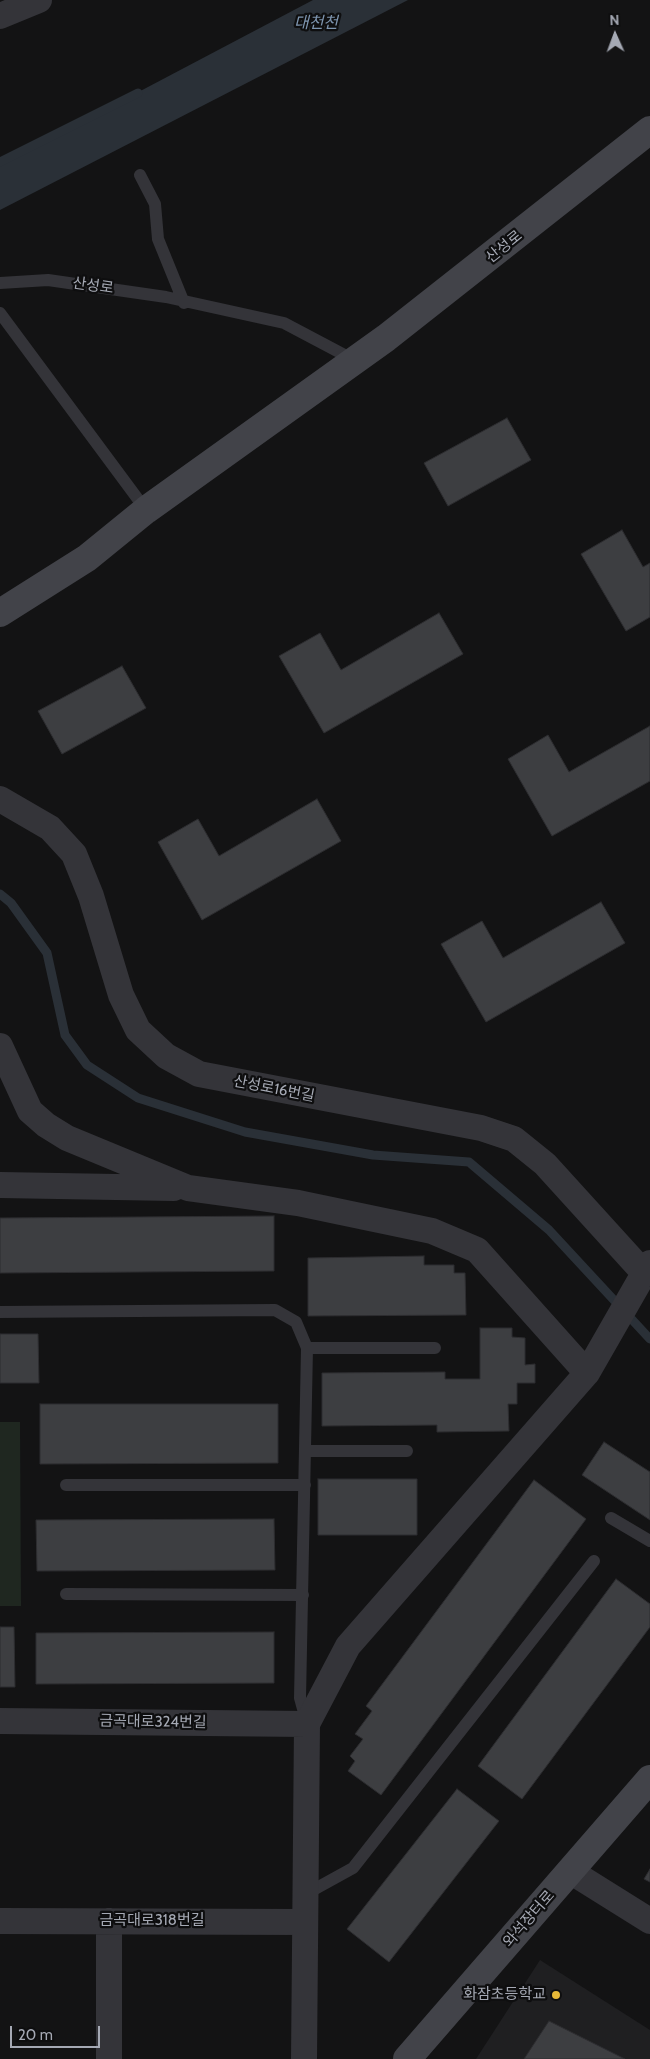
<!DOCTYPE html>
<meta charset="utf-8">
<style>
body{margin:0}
#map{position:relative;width:650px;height:2059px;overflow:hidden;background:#131314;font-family:Cabin,sans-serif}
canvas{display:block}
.north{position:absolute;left:590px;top:10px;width:50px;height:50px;-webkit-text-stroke:4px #0e0e0f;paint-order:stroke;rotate:358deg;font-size:14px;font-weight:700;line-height:20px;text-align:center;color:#a5a9b4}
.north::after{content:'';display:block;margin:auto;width:18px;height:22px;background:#a5a9b4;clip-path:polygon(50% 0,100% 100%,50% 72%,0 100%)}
.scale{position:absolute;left:10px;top:2026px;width:90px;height:22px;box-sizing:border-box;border:2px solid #a5a9b4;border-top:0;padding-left:6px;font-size:15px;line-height:18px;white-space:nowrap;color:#a5a9b4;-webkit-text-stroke:4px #0e0e0f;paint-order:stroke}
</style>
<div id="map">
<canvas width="650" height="2059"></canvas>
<div class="north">N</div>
<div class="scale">20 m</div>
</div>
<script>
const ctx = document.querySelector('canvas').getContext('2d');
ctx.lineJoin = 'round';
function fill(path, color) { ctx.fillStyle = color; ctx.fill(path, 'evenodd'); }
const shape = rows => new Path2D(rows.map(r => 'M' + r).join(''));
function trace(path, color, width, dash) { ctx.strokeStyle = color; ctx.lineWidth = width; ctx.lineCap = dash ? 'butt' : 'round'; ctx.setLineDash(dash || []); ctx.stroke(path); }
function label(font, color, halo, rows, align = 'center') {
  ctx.font = font + ' Cabin,"Noto Sans KR",sans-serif'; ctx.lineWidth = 4.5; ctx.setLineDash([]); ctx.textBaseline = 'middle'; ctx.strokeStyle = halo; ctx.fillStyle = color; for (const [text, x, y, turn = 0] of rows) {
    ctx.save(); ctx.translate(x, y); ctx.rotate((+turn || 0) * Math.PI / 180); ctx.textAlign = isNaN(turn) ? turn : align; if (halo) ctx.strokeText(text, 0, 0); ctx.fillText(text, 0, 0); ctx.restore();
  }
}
fill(shape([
 [540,1960,650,2030,650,2059,476,2059]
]), '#1f1f21');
fill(shape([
 [0,1422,20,1422,21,1606,0,1606]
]), '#1f2720');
fill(shape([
 [313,0,408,0,0,210,0,165]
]), '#2a3037');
trace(shape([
 [0,162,138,93],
 [0,894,11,903,47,953,65,1035,87,1065,138,1098,245,1132,373,1155,469,1162,549,1230,650,1339]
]), '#2a3037', 9);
const building = shape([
 [507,418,531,460,448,506,424,463,507,418],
 [622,530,643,567,650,563,650,617,626,631,581,554,622,530],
 [439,613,463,654,324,733,279,656,320,633,341,670,439,613],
 [122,666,146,708,62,754,38,711,122,666],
 [650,726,650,781,552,836,508,759,548,735,569,772,650,726],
 [317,799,341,841,202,920,158,842,198,819,219,856,317,799],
 [601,902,625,943,486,1022,441,944,482,921,503,958,601,902],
 [274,1216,274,1271,0,1273,0,1218,274,1216],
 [424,1256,424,1265,454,1265,454,1273,465,1273,466,1315,308,1316,308,1258,424,1256],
 [480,1328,512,1328,512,1337,525,1338,525,1365,535,1364,535,1383,517,1383,517,1404,508,1404,509,1431,437,1432,437,1425,322,1426,322,1373,445,1372,445,1379,480,1379,480,1328],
 [0,1334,38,1334,39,1383,0,1383,0,1334],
 [40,1404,278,1404,278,1463,40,1464,40,1404],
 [604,1442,650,1472,650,1520,582,1475,604,1442],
 [318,1479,417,1479,417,1535,318,1535,318,1479],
 [534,1480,586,1519,381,1795,348,1771,355,1761,350,1756,363,1739,355,1734,372,1711,366,1706,534,1480],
 [274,1519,275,1570,37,1571,36,1520,274,1519],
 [616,1579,650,1604,650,1627,522,1799,478,1766,616,1579],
 [0,1627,14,1627,15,1687,0,1687,0,1627],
 [274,1632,274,1683,36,1684,36,1633,274,1632],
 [457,1789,499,1821,389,1962,347,1929,457,1789],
 [650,1869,650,1882,644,1879,650,1869],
 [549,2021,625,2059,524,2059,549,2021]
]);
fill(building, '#3d3e41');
trace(building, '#2d2d30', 1);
trace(shape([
 [140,175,155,204,158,239,184,303],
 [0,283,48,280,166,297,284,323,354,360],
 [0,313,146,510],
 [0,1312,275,1310,296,1322,307,1348,300,1698,306,1720],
 [307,1348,435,1348],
 [305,1451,407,1451],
 [66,1485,305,1485],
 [611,1518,650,1541],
 [66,1594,303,1595],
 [304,1895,353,1868,594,1561]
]), '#343439', 12);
trace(shape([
 [0,16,39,0],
 [0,799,50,828,74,854,91,896,121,995,138,1030,166,1056,199,1074,481,1128,514,1139,545,1164,645,1274],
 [0,1046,30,1111,46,1125,67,1138,188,1188,298,1203,432,1231,477,1250,587,1373,348,1646,307,1724,304,2059],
 [0,1185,174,1188],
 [587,1373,650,1263],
 [0,1721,307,1724],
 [570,1871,650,1921],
 [0,1921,304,1922],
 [109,1921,109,2059]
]), '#343439', 26);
trace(shape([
 [0,613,87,558,146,510,386,338,650,130],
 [407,2059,650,1779]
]), '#424349', 28);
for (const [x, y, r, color] of [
 [556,1995,5,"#e7b838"]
]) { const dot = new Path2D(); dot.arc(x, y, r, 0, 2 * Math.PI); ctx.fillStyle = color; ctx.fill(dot); trace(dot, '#0e0e0f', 2); }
label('15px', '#a5a9b4', '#0e0e0f', [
 ["산성로",504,247,-39],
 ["산성로",93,286,8],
 ["산성로16번길",274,1089,11],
 ["금곡대로324번길",153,1722,1],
 ["와석장터로",529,1919,-49],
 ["금곡대로318번길",152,1921]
]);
label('15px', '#a5a9b4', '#0e0e0f', [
 ["화잠초등학교",546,1995]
], 'right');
label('italic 16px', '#7d94ae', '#0e0e0f', [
 ["대천천",316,23]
]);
</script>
